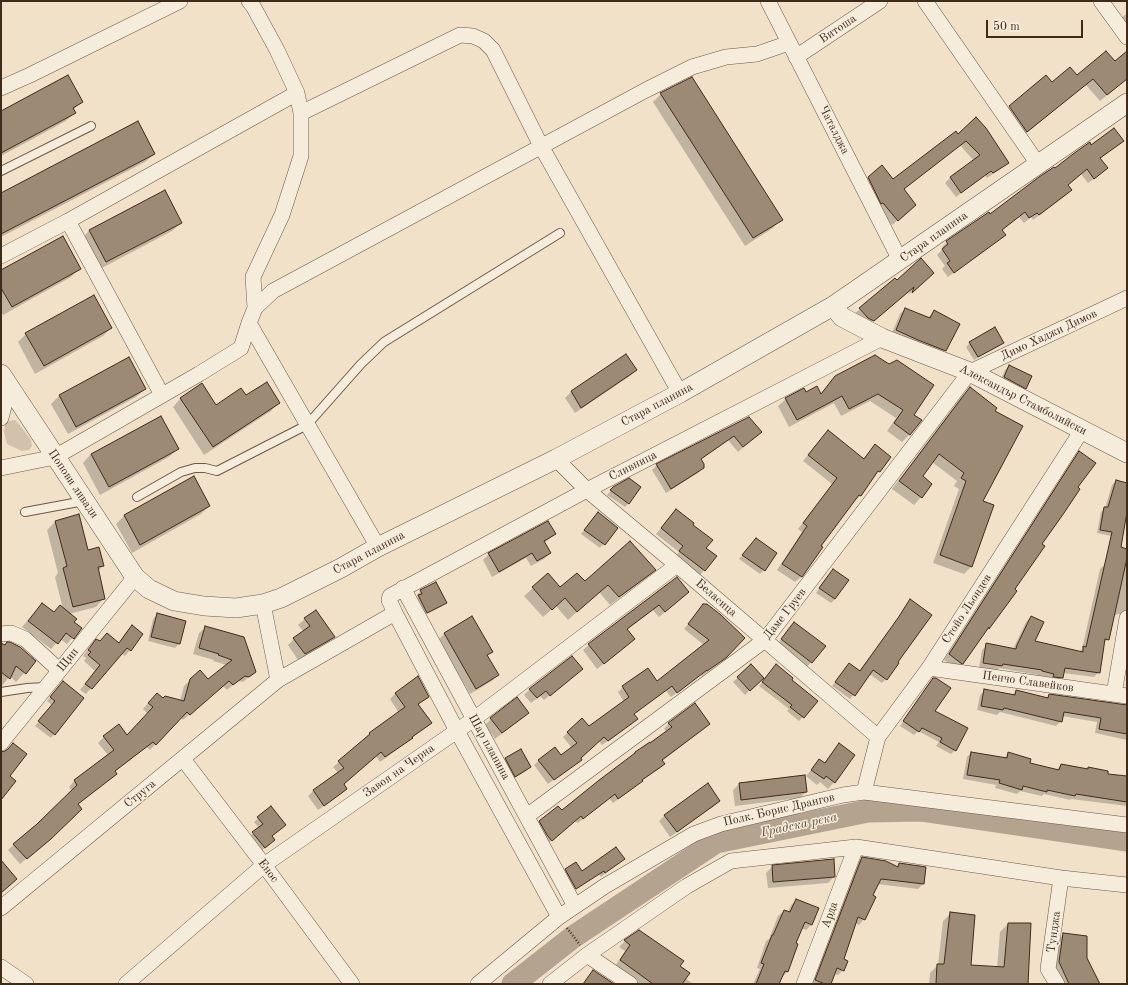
<!DOCTYPE html>
<meta charset="utf-8">
<style>
body{margin:0}
#map{position:relative;width:1128px;height:985px;overflow:hidden;background:#f1e1c9;font-family:"Old Standard TT",serif}
canvas{display:block}
.frame{position:absolute;inset:0;border:2px solid #3f2b1a;pointer-events:none}
.scale{position:absolute;left:986px;top:20px;width:97px;height:18px;box-sizing:border-box;border:2px solid #3f2b1a;border-top:0;padding-left:5px;font-size:12px;line-height:14px;white-space:nowrap;color:#3f2b1a;-webkit-text-stroke:3px #f6ecdc;paint-order:stroke}
</style>
<div id="map">
<canvas width="1128" height="985"></canvas>
<div class="frame"></div>
<div class="scale">50 m</div>
</div>
<script>
const ctx = document.querySelector('canvas').getContext('2d');
ctx.lineJoin = 'round';
function fill(path, color) { ctx.fillStyle = color; ctx.fill(path, 'evenodd'); }
const shape = rows => new Path2D(rows.map(r => 'M' + r).join(''));
function trace(path, color, width, dash) { ctx.strokeStyle = color; ctx.lineWidth = width; ctx.lineCap = dash ? 'butt' : 'round'; ctx.setLineDash(dash || []); ctx.stroke(path); }
function label(font, color, halo, rows, align = 'center') {
  ctx.font = font + ' "Old Standard TT",serif'; ctx.lineWidth = 3; ctx.setLineDash([]); ctx.textBaseline = 'middle'; ctx.strokeStyle = halo; ctx.fillStyle = color; for (const [text, x, y, turn = 0] of rows) {
    ctx.save(); ctx.translate(x, y); ctx.rotate((+turn || 0) * Math.PI / 180); ctx.textAlign = isNaN(turn) ? turn : align; if (halo) ctx.strokeText(text, 0, 0); ctx.fillText(text, 0, 0); ctx.restore();
  }
}
fill(shape([
 [15,420,19,424,31,440,32,446,29,450,22,451,7,444,4,432,5,424,9,421]
]), '#d3c2ab');
fill(shape([
 [1127,13,1127,34,1117,22],
 [1127,52,1127,79,1100,101,1086,85,1020,138,1003,113,1046,76,1052,84,1077,76,1115,62],
 [661,94,781,219,773,228,745,246,653,102],
 [81,102,73,110,74,113,66,121,1,156,1,112],
 [958,136,1007,163,1002,168,987,178,985,175,956,197,945,183,950,178,974,161,960,145,903,189,909,211,892,225,877,207,863,183,868,178,893,180],
 [1123,141,1117,146,1100,159,1107,168,1101,174,1088,183,1081,174,1067,185,1071,190,1065,196,1033,220,1031,217,1024,223,1019,217,1001,230,1004,235,999,240,948,277,942,269,945,266,937,255,943,249,942,247,947,242,990,215,1091,146],
 [154,154,145,162,1,237,1,194],
 [181,223,172,231,98,270,81,239,90,230],
 [79,269,71,277,3,315,1,311,1,271],
 [927,278,908,295,911,289,867,326,854,314,860,309,897,282],
 [905,309,928,318,934,311,945,350,940,356,891,335,900,314],
 [111,328,103,336,35,374,18,342,26,334],
 [970,343,1002,343,998,346,974,360,966,347],
 [626,355,636,370,630,376,575,413,565,398,571,392],
 [875,356,912,415,910,434,902,442,887,431,896,418,870,401,841,416,834,403,789,427,778,406,786,399,805,393,820,395,828,385,836,377],
 [1009,366,1025,388,1022,392,1000,381,1005,370],
 [145,389,136,397,68,434,51,404,60,395],
 [970,389,982,502,972,566,964,574,933,563,959,489,954,486,957,481,932,462,921,477,921,497,914,505,892,489,962,396],
 [181,398,216,406,279,402,271,411,204,455,173,407],
 [160,417,178,449,169,457,100,495,83,463,91,454],
 [749,418,760,432,755,437,738,452,728,440,700,459,703,467,698,473,666,493,652,470,657,465],
 [828,431,863,459,870,451,879,471,873,477,860,496,854,501,853,501,820,546,821,547,801,577,795,582,777,570,802,532,798,529,832,484,803,461],
 [1079,453,1077,488,1040,544,1014,589,1016,591,988,629,984,633,963,663,957,669,944,660,1074,458],
 [193,477,209,506,201,514,132,553,116,524,124,516],
 [1116,481,1127,484,1127,510,1116,537,1097,533,1101,512,1105,508,1112,485],
 [613,488,629,503,625,507,607,495],
 [676,510,692,525,705,548,715,556,699,576,675,557,679,552,656,534],
 [79,515,87,551,103,566,98,571,104,598,96,607,69,614,73,622,81,628,67,644,60,639,51,649,22,627,42,604,53,613,63,609,55,577,58,573,47,530,55,522],
 [594,517,617,528,600,548,581,534],
 [555,534,548,540,544,543,550,553,544,559,531,566,526,558,492,577,483,560,489,554],
 [752,543,764,570,760,574,739,559],
 [1127,551,1127,615,1124,614,1118,614,1116,615,1113,615,1108,639,1103,644,1099,672,1094,677,1063,673,1062,677,1057,682,1038,676,1038,675,999,668,996,671,979,668,982,650,987,645,1013,649,1026,622,1031,617,1033,642,1079,652,1082,649,1100,569,1105,564],
 [654,570,646,578,610,605,599,592,568,620,556,606,543,617,524,596,548,575,560,588,585,582],
 [833,570,835,599,831,603,816,593,829,574],
 [676,578,682,598,659,617,653,610,627,630,628,645,597,669,583,650,589,645],
 [421,591,446,602,442,606,423,616,415,600,418,597,417,595],
 [907,605,916,635,886,679,882,683,869,674,850,699,832,686,849,664,859,671,895,623],
 [699,611,744,638,720,662,702,676,701,675,671,697,666,691,633,714,631,724,602,745,599,741,580,758,575,764,548,784,534,765,539,760,561,757,572,748,563,737,568,732,589,728,624,702,618,692,623,687,648,669,657,682,704,645,684,629],
 [157,615,179,644,175,648,148,641,153,619],
 [472,618,492,652,487,656,498,675,492,681,470,694,438,640,444,634],
 [305,619,333,637,327,643,298,660,288,645,294,639,304,632,298,625],
 [132,627,142,634,130,650,125,656,121,653,86,694,80,690,95,671,84,661,86,658,83,656,91,646,99,642,118,644,126,632],
 [205,628,255,672,243,682,238,681,227,690,223,686,183,720,181,717,150,750,147,747,114,772,110,779,77,805,43,844,20,864,8,850,37,824,72,791,69,787,74,781,108,755,98,743,104,737,127,736,148,714,143,709,151,700,163,700,180,701,184,686,190,680,208,681,227,665,213,661,214,660,193,654,199,633],
 [788,630,824,647,805,669,776,646],
 [1,644,35,661,16,682,10,676,1,687],
 [572,657,582,669,544,700,540,696,531,703,524,695,529,690],
 [751,665,762,678,745,695,733,682],
 [772,670,790,680,803,717,799,721,787,711,789,709,759,686],
 [418,678,428,697,418,705,430,723,406,743,380,762,376,756,343,784,346,789,341,794,318,810,308,796,313,791,338,773,333,767,365,740,364,739,369,734,399,713,390,699,395,694],
 [933,679,934,711,955,750,951,754,936,746,939,742,918,731,914,735,900,726,929,683],
 [59,686,54,734,51,738,35,726,52,705,47,701],
 [985,690,1012,695,1016,691,1046,698,1050,695,1127,706,1127,740,1095,733,1097,722,1062,716,1061,721,1056,726,1000,712,997,715,977,710,980,695],
 [527,713,521,719,495,739,485,725,491,719],
 [669,723,709,724,704,729,662,761,664,764,659,769,642,780,636,786,613,803,609,798,578,823,575,821,546,845,535,827,540,822,561,812,667,732,664,729],
 [839,745,834,782,828,789,820,782,817,785,806,776,820,760,824,763,833,751],
 [971,753,1004,758,1009,753,1029,764,1056,770,1061,765,1107,775,1127,777,1127,806,1071,799,1070,800,1044,794,1042,796,1020,791,1017,794,995,788,996,785,963,779,967,757],
 [506,759,530,767,526,771,511,780,502,763],
 [739,784,806,792,800,798,735,806,733,790],
 [719,801,713,807,670,837,659,821,665,815],
 [271,808,270,844,260,852,249,837,259,828,254,822],
 [862,858,896,867,899,864,923,884,918,889,877,884,871,896,864,919,859,925,855,923,843,960,843,970,838,975,834,974,830,984,812,984,857,863],
 [623,859,601,877,599,874,572,892,562,874,566,870,581,872],
 [773,866,834,877,828,883,768,888,766,873],
 [796,900,811,925,806,930,801,928,794,944,797,945,787,972,781,978,778,984,753,984,760,969,757,968,766,941,769,939,778,916,784,911,788,912,791,905],
 [951,913,970,966,997,968,1000,932,1008,924,1027,984,929,984,930,973,938,965,943,921],
 [639,931,679,966,685,978,693,984,640,984,615,966,625,951,619,947,625,941],
 [1064,934,1086,958,1098,984,1061,984,1053,969,1058,940]
]), '#0003');
trace(shape([
 [513,984,573,937,716,842,868,811,922,810,1127,840]
]), '#b4a38e', 23);
const building = shape([
 [1106,51,1115,61,1127,51,1127,79,1107,95,1093,79,1027,132,1009,106,1046,75,1052,82,1070,67,1077,75,1106,51],
 [68,75,83,102,73,108,76,113,1,153,1,111,68,75],
 [692,77,783,220,753,238,660,93,692,77],
 [976,117,986,128,1009,163,993,173,991,171,961,193,950,177,980,155,966,141,904,189,916,205,898,221,883,203,881,204,868,177,882,165,893,179,956,131,958,134,976,117],
 [138,121,155,154,1,234,1,193,138,121],
 [1114,128,1124,141,1100,158,1108,168,1094,179,1087,169,1068,185,1072,190,1039,215,1037,213,1029,218,1025,212,1002,230,1006,235,954,273,947,263,950,261,942,249,948,244,946,241,989,212,990,214,1039,177,1054,167,1055,168,1073,154,1090,142,1091,145,1114,128],
 [165,190,182,223,106,262,89,230,165,190],
 [63,236,81,269,12,307,1,288,1,270,63,236],
 [921,258,934,273,912,293,914,287,874,321,868,318,859,308,895,278,897,280,921,258],
 [94,295,112,328,44,366,25,333,94,295],
 [905,308,930,318,934,310,960,324,946,351,918,340,896,330,905,308],
 [995,327,1004,343,978,357,969,342,995,327],
 [626,354,637,370,581,408,571,391,626,354],
 [875,355,889,364,897,360,934,385,914,415,922,420,910,435,894,423,903,410,878,394,849,409,842,396,797,420,785,398,804,388,806,392,817,386,821,394,835,376,875,355],
 [129,357,146,389,76,427,59,395,129,357],
 [1009,365,1032,376,1026,389,1004,377,1009,365],
 [267,382,280,403,213,447,180,398,202,383,216,405,241,388,246,395,267,382],
 [970,387,997,408,995,411,1023,426,983,501,994,505,972,567,940,555,966,481,961,478,964,473,939,454,923,476,932,484,922,498,899,481,970,387],
 [161,416,179,449,109,487,91,454,161,416],
 [749,417,762,432,743,447,734,436,701,459,704,464,704,468,671,489,656,464,749,417],
 [828,430,864,459,875,444,891,457,880,472,878,471,861,496,859,495,821,546,823,547,802,577,782,564,807,526,803,523,837,478,808,455,828,430],
 [1079,451,1096,463,1078,487,1080,489,1064,513,1042,544,1045,546,1015,589,1017,591,989,629,989,627,963,664,962,664,949,654,1079,451],
 [194,476,210,506,140,545,124,515,194,476],
 [629,478,641,487,629,504,610,490,613,487,629,478],
 [1116,480,1127,483,1127,512,1121,547,1127,549,1127,558,1109,640,1105,639,1100,673,1065,668,1063,678,1053,677,1054,674,1042,671,1042,670,1003,664,1002,666,983,663,986,643,1016,649,1017,645,1031,616,1044,622,1035,641,1083,652,1083,646,1086,647,1112,532,1100,530,1104,507,1108,507,1116,480],
 [676,509,694,523,693,525,713,540,706,548,717,556,705,571,679,551,683,546,661,528,676,509],
 [598,512,618,528,605,545,584,530,598,512],
 [79,514,88,550,99,547,104,566,98,567,105,599,73,607,63,568,67,566,55,521,79,514],
 [548,521,556,534,544,541,551,553,537,561,532,553,499,572,488,553,548,521],
 [756,538,777,553,765,571,742,555,756,538],
 [630,541,656,570,619,597,608,585,577,612,565,598,552,610,532,587,548,573,560,587,577,573,585,581,630,541],
 [833,569,849,580,835,599,819,588,833,569],
 [677,577,689,592,665,612,659,605,627,629,635,639,604,664,588,644,677,577],
 [436,582,447,603,427,613,418,595,422,594,420,590,436,582],
 [910,599,932,615,898,662,899,663,887,680,873,670,855,696,835,682,849,663,860,671,898,618,910,599],
 [42,603,54,612,60,605,77,619,74,622,82,628,74,639,66,633,58,644,28,621,42,603],
 [703,604,707,604,721,615,745,638,726,658,707,671,707,670,677,693,672,686,634,714,638,719,608,741,604,737,581,758,582,760,554,780,538,760,555,747,561,755,577,743,567,732,582,718,589,726,629,697,622,686,648,668,657,681,709,640,688,624,703,604],
 [316,610,335,637,305,654,293,638,310,626,304,618,316,610],
 [157,613,186,621,180,644,151,637,157,613],
 [472,616,493,652,487,655,499,675,476,689,444,633,472,616],
 [794,622,826,646,812,663,781,639,794,622],
 [132,625,143,634,131,651,127,648,92,689,85,684,100,665,88,655,91,652,88,650,96,639,100,641,107,633,119,643,132,625],
 [205,626,244,637,256,672,249,677,245,676,233,685,229,681,190,715,187,712,156,745,153,742,115,771,117,774,78,804,82,809,51,839,27,859,13,844,37,824,77,785,74,780,114,750,103,736,119,724,127,735,153,707,148,703,157,693,163,698,165,696,184,701,190,679,200,670,208,679,232,660,218,655,219,654,199,648,205,626],
 [7,642,10,642,20,647,36,661,26,674,16,666,10,679,1,672,1,643,5,645,7,642],
 [572,656,583,669,550,696,546,691,537,698,529,689,572,656],
 [751,664,764,678,750,691,737,677,751,664],
 [776,664,793,678,792,680,818,701,804,718,790,707,792,705,762,682,776,664],
 [418,676,429,697,418,704,432,723,412,737,413,738,385,757,381,752,344,784,347,789,324,806,313,790,344,768,338,761,370,734,369,733,405,707,395,693,418,676],
 [933,678,936,678,951,688,935,711,968,728,956,751,940,742,942,738,922,728,919,732,903,721,933,678],
 [63,681,84,698,55,735,38,721,55,701,50,697,63,681],
 [984,689,1015,695,1016,690,1048,698,1049,694,1127,705,1127,734,1099,729,1101,718,1064,712,1062,722,1004,708,1003,710,981,706,984,689],
 [517,697,529,713,502,733,490,718,517,697],
 [695,703,710,724,662,760,665,764,642,780,643,781,618,799,615,794,583,819,581,816,552,841,547,835,539,821,558,806,562,810,598,781,635,753,635,752,650,742,650,743,672,727,668,723,695,703],
 [13,743,27,754,10,776,16,781,1,800,1,752,5,751,8,749,13,743],
 [839,743,855,755,835,783,826,776,824,779,811,770,819,759,825,763,839,743],
 [521,749,531,767,515,777,505,758,521,749],
 [971,752,1007,758,1008,752,1031,759,1030,763,1059,770,1061,764,1088,769,1088,767,1108,771,1108,774,1127,776,1127,802,1076,794,1075,796,1047,790,1047,792,1023,786,1022,790,999,783,1000,780,967,775,971,752],
 [805,775,807,792,741,800,739,783,805,775],
 [708,783,720,801,677,832,664,815,708,783],
 [271,806,286,825,272,836,275,840,265,848,252,832,263,824,257,817,271,806],
 [616,847,625,859,605,873,604,871,576,889,565,869,576,862,582,871,616,847],
 [862,857,886,861,898,867,899,863,926,867,924,884,881,879,873,895,876,897,865,920,858,917,844,959,848,961,844,971,837,968,831,984,825,984,815,980,862,857],
 [834,859,835,877,773,882,772,865,834,859],
 [1,860,17,879,1,893,1,860],
 [796,899,819,908,812,925,805,922,796,943,798,944,788,972,785,971,779,984,756,984,764,964,761,963,772,935,773,935,784,910,790,912,796,899],
 [950,912,975,915,971,965,1004,967,1008,923,1031,923,1028,984,936,984,937,964,944,964,950,912],
 [639,930,684,961,680,966,690,973,682,984,653,984,620,960,630,945,624,940,639,930],
 [1063,933,1087,936,1087,958,1100,984,1069,984,1059,962,1063,933],
 [593,970,614,984,583,984,593,970]
]);
fill(building, '#9c8a75');
trace(building, '#3f2b1a', 1);
const service = shape([
 [1,171,91,126],
 [137,497,181,472,195,468,205,468,217,471,307,425,361,364,384,342,560,233],
 [25,512,84,501],
 [1,692,27,688,46,687]
]);
const minor = shape([
 [249,1,253,6,277,50,297,93,301,113,301,156,282,215,253,277,255,308],
 [768,1,900,260],
 [925,1,1038,164],
 [1101,1,1127,37],
 [796,57,880,1],
 [1,88,30,75,180,1],
 [301,113,460,35,473,36,484,41,493,50,541,146,680,393],
 [68,221,162,395],
 [1,256,68,221,297,93],
 [249,323,378,547],
 [1,418,9,387],
 [556,459,587,490,677,565,878,737],
 [1,468,55,457,199,374,241,348,249,323,255,308,273,291,646,90,692,67,726,57,757,54,789,43],
 [403,588,575,906],
 [263,604,278,680],
 [1,634,11,633,25,639,59,670],
 [929,668,1127,696],
 [1114,694,1127,618],
 [1,743,135,577],
 [183,759,264,865,352,984],
 [864,792,878,737,929,668,1082,430],
 [527,816,765,640,970,372,1127,298],
 [1,908,278,680,395,613],
 [559,917,457,731,395,613,389,600,390,596,587,490,882,338],
 [587,955,630,984],
 [1,967,26,984],
 [126,984,264,865,474,719,677,565],
 [478,984,559,917,605,886,694,834,721,824,843,795,864,792,1127,825],
 [550,984,587,955,687,886,731,861,856,847,1061,878,1127,885],
 [804,984,856,847],
 [1057,984,1048,969,1061,878]
]);
const tertiary = shape([
 [833,306,842,317,882,338,970,372,1127,453],
 [1,374,135,577,149,589,174,601,204,606,236,608,263,604,281,598,341,568,378,547,556,459,680,393,833,306,1127,103]
]);
trace(service, '#6c5846', 10);
trace(minor, '#6c5846', 16);
trace(tertiary, '#6c5846', 20);
trace(shape([
 [567,928,580,945]
]), '#3f2b1a', 2.5, [1, 2]);
trace(service, '#f6ecdc', 8);
trace(minor, '#f6ecdc', 15);
trace(tertiary, '#f6ecdc', 19);
label('12px', '#3f2b1a', '#f6ecdc', [
 ["Витоша",838,29,-34],
 ["Чаталджа",834,130,63],
 ["Стара планина",934,237,-35],
 ["Димо Хаджи Димов",1049,335,-25],
 ["Александър Стамболийски",1023,400,27],
 ["Стара планина",657,405,-28],
 ["Сливница",633,466,-27],
 ["Попови ливади",73,484,56],
 ["Стара планина",369,553,-28],
 ["Беласица",716,598,41],
 ["Стойо Льондев",967,609,-57],
 ["Даме Груев",785,614,-52],
 ["Щип",68,660,-51],
 ["Пенчо Славейков",1028,682,8],
 ["Шар планина",489,747,61],
 ["Завоя на Черна",399,771,-35],
 ["Струга",140,794,-39],
 ["Полк. Борис Дрангов",779,810,-13],
 ["Енос",268,871,53],
 ["Арда",830,915,-70],
 ["Тунджа",1054,932,-82]
]);
label('italic 13px', '#624f3d', '#f6ecdc', [
 ["Градска река",799,825,-12]
]);
</script>
